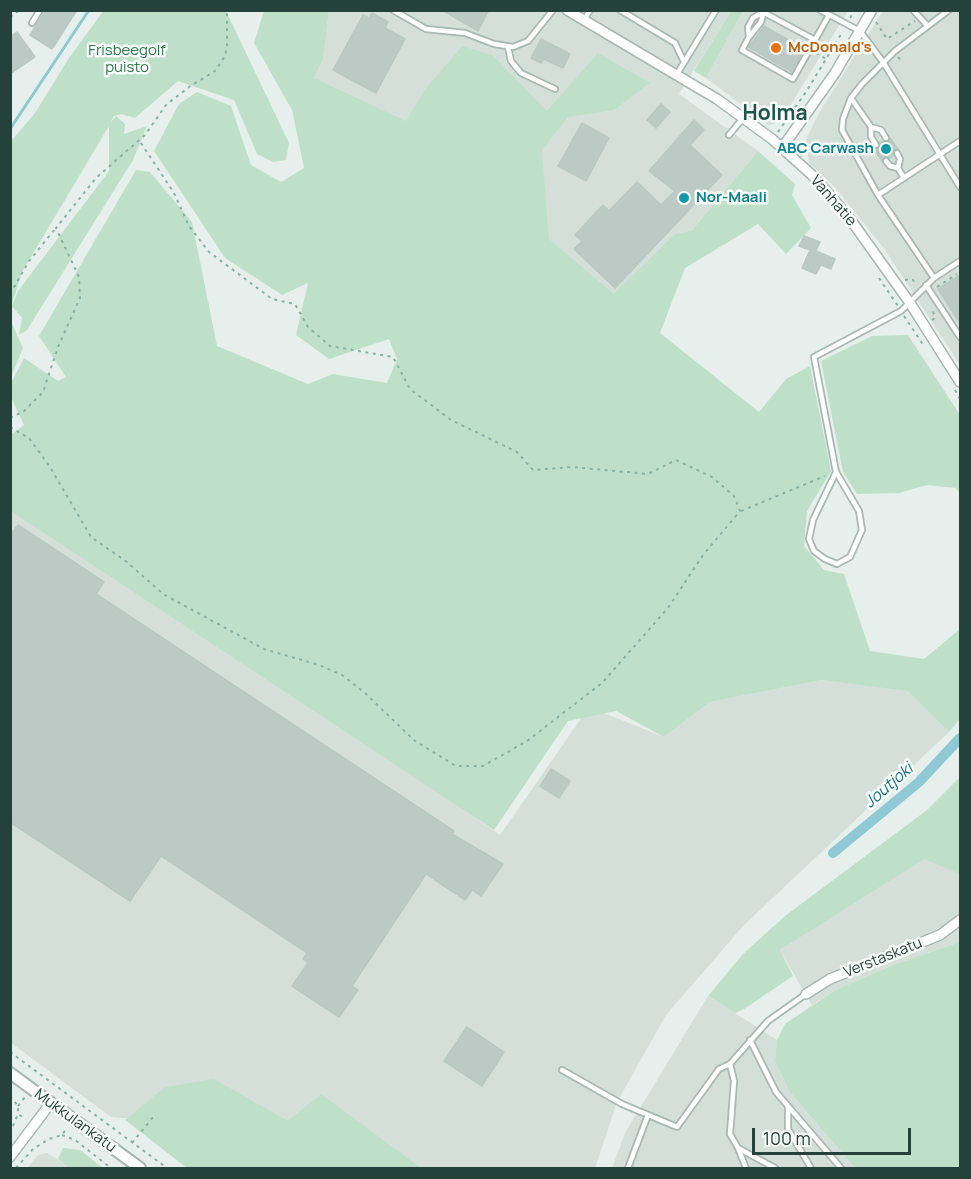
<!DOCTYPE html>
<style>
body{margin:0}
#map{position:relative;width:971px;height:1179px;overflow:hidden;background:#e6efeb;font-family:Manrope,sans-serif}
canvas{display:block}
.frame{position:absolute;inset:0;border:12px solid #24423a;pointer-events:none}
.scale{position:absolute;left:752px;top:1128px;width:159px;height:27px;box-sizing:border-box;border:3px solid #24423a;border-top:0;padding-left:8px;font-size:18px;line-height:21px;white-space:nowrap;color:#24423a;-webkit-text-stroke:4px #f7fbf9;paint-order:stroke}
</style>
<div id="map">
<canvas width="971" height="1179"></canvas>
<div class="frame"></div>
<div class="scale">100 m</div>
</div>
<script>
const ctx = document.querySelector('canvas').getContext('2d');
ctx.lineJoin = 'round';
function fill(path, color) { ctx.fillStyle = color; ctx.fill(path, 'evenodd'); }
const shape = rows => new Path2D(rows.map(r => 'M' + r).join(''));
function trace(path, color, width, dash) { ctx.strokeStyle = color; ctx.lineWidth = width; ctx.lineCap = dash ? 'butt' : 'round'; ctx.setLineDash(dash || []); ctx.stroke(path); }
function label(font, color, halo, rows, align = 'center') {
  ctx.font = font + ' Manrope,sans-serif'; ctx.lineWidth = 5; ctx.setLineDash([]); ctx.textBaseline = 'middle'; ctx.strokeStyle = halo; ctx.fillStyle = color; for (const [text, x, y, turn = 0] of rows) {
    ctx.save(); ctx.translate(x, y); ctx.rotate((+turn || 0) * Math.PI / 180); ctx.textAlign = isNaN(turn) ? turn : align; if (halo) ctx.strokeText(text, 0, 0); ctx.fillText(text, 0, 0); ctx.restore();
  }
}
fill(shape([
 [329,11,731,11,679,94,758,151,616,320,314,78,323,60],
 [743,11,848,11,782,119,773,124,768,125,706,78],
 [883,11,960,11,960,365,885,250,835,187,809,163,806,139,819,113],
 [11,495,500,835,589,707,664,737,710,702,822,680,909,690,949,732,744,925,666,1015,617,1102,595,1168,414,1168,369,1138,111,1117,11,1043],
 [960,833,960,942,893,965,834,991,812,1005,780,950],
 [708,996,777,1040,775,1061,789,1091,855,1168,612,1168,625,1133],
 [47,1153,68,1166,69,1168,27,1168,38,1155]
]), '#d4dfda');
fill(shape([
 [104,10,226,11,289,143,286,160,273,162,257,154,234,100,178,81,135,118,121,114,114,116,110,123,116,116,125,124,124,134,147,126,133,160,27,330,19,335,22,318,12,306,18,291,109,171,109,126,22,272,11,307,11,141,35,113,69,58],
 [264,11,329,11,323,60,314,78,406,121,424,91,462,46,492,55,547,111,598,53,650,83,614,110,568,117,542,150,549,239,614,294,675,234,691,231,758,151,795,184,792,195,811,228,786,254,758,224,685,268,660,333,759,412,786,379,810,366,831,471,807,511,804,546,824,570,844,574,870,651,924,659,960,629,960,719,949,732,908,691,822,680,710,702,664,737,616,711,568,721,494,830,11,511,11,435,24,425,11,397,11,383,24,358,58,381,66,377,39,336,136,170,150,172,192,222,217,346,308,384,333,374,387,383,397,359,389,339,329,359,296,335,308,283,282,295,225,258,154,151,179,104,197,92,231,106,251,165,281,182,304,168,292,110,254,43],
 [731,11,743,11,706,78,694,71],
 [11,321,23,348,11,377],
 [908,335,960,415,960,494,956,488,927,485,899,493,857,494,843,472,821,361,872,336],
 [960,777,960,874,924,859,780,950,793,976,744,1009,735,1013,708,996,743,954,785,916,927,810],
 [960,942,960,1168,855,1168,789,1091,775,1061,777,1040,785,1024,834,991,893,965],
 [214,1079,288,1121,321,1094,421,1168,187,1168,125,1120,165,1087],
 [63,1148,80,1150,103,1168,69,1168,58,1159]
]), '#bfe0c8');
trace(shape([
 [10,129,89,10]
]), '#8ec9d4', 3);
trace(shape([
 [833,853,919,782,960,738]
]), '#8ec9d4', 10);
const building = shape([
 [46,10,77,10,52,49,30,35,46,10],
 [442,10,489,10,478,31,442,10],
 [372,13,388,22,385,28,405,39,376,93,333,70,363,15,369,18,372,13],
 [764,26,804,49,792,72,749,47,764,26],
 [17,32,35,57,10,74,10,37,17,32],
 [541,39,570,54,563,68,544,59,541,63,531,58,541,39],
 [661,104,670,112,656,128,647,120,661,104],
 [694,120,704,130,690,145,722,175,615,288,574,249,582,241,575,235,603,205,609,211,637,182,661,205,675,191,649,171,694,120],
 [582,123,609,138,586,181,558,166,582,123],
 [890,138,898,149,893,151,893,156,890,158,885,157,882,161,873,148,878,149,880,142,888,142,890,138],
 [804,236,820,242,816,251,835,259,831,269,821,265,816,274,802,268,810,250,799,246,804,236],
 [960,275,960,323,938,289,960,275],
 [18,525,104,582,96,594,454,831,452,834,503,864,481,896,472,890,465,900,426,874,352,986,358,990,339,1017,292,986,308,963,303,959,307,953,161,856,130,901,10,822,10,536,18,525],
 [551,769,570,781,559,798,540,786,551,769],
 [467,1027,504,1052,482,1086,444,1061,467,1027]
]);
fill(building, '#bbcac4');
trace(building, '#b8c9c2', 1.5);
const service = shape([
 [393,10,426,29,465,33,494,44,513,47,528,41,553,10],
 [620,10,675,43,684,62],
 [820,10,860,31,883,62,960,187],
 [913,10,927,25],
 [763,12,753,18,748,27,749,37,742,50,793,79,815,40],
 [763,12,815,40,829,15],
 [584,20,590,10],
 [32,23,40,10],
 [749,37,761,22,764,10],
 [508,47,511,61,521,73,555,89],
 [677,74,716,10],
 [851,98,871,127,871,137,876,145],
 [871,127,881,130,886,138],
 [729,135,744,117],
 [897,153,900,159,898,168,904,178],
 [886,161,890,166,898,168],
 [878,195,960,141],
 [934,278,878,195,842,130,843,119,851,98,862,84,895,51,949,10],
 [926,285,960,337],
 [836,472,813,520,809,539,814,551,825,559,837,564,850,557,862,530,859,511,836,472,814,357,901,311,934,278,960,261],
 [750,1040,776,1092,841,1168],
 [730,1064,734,1081,730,1134,738,1148,775,1168],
 [562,1070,622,1104,677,1127,719,1069,730,1064,768,1021,806,994],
 [788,1107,788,1129,811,1168],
 [738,1148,746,1168],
 [628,1168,648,1115]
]);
const minor = shape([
 [567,10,717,99,772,139,812,175,848,216,910,303,960,382],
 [782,148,835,73,872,10],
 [806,994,830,979,940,935,960,920],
 [10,1157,50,1104]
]);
const tertiary = shape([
 [10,1073,140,1168]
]);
trace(service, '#a8b8b2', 8);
trace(minor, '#a8b8b2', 12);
trace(tertiary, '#a8b8b2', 14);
trace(shape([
 [10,17,20,10],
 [850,18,855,10],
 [876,22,887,39,915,21],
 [816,53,826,59],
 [898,57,902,62],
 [778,132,806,92,843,31],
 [879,278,898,306],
 [905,280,912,279,917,285],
 [937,287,957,274],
 [10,294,29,261,56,228],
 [904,316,924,346],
 [932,320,935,318,932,309],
 [955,390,960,399],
 [10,418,24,411,43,392,58,347,80,298,79,277,56,228,96,178,145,135,166,105,189,87,215,71,225,56,227,46,227,10],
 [10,427,29,438,50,467,91,537,127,562,163,594,264,649,319,665,342,675,365,693,415,741,456,766,483,766,527,741,602,683,668,608,703,555,740,511,734,496,712,477,676,460,648,474,572,467,533,470,517,452,451,420,410,389,393,357,330,346,308,327,295,304,272,299,209,252,189,226,174,193,139,140],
 [741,511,825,476],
 [10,1052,167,1168],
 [10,1096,18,1106,18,1114,26,1119],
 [18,1106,25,1097],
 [10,1133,18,1114],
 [62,1135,75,1140,111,1168],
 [132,1143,154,1116],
 [16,1168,33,1149,49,1139,62,1135,67,1128]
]), '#86b3a5', 2, [3, 4.5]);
trace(service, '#fff', 4.5);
trace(minor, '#fff', 9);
trace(tertiary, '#fff', 10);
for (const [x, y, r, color] of [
 [776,48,6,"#e8710a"],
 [886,149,6,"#0f9aa8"],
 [684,198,6,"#0f9aa8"]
]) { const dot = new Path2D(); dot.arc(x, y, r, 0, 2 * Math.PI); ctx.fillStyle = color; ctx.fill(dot); trace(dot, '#f7fbf9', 2); }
label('bold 15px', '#c56008', '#f7fbf9', [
 ["McDonald's",788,48]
], 'left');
label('15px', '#2d7a4b', '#f7fbf9', [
 ["Frisbeegolf",127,51],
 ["puisto",127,68]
]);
label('bold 15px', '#0d838f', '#f7fbf9', [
 ["ABC Carwash",874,149],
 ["Nor-Maali",696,198,"left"]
], 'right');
label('15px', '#24423a', '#f7fbf9', [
 ["Vanhatie",833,201,49],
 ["Verstaskatu",883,958,-22],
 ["Mukkulankatu",75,1121,36]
]);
label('italic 16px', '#1c6f80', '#f7fbf9', [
 ["Joutjoki",889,786,-41]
]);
label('bold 21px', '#1f5548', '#f7fbf9', [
 ["Holma",775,114]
]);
</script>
